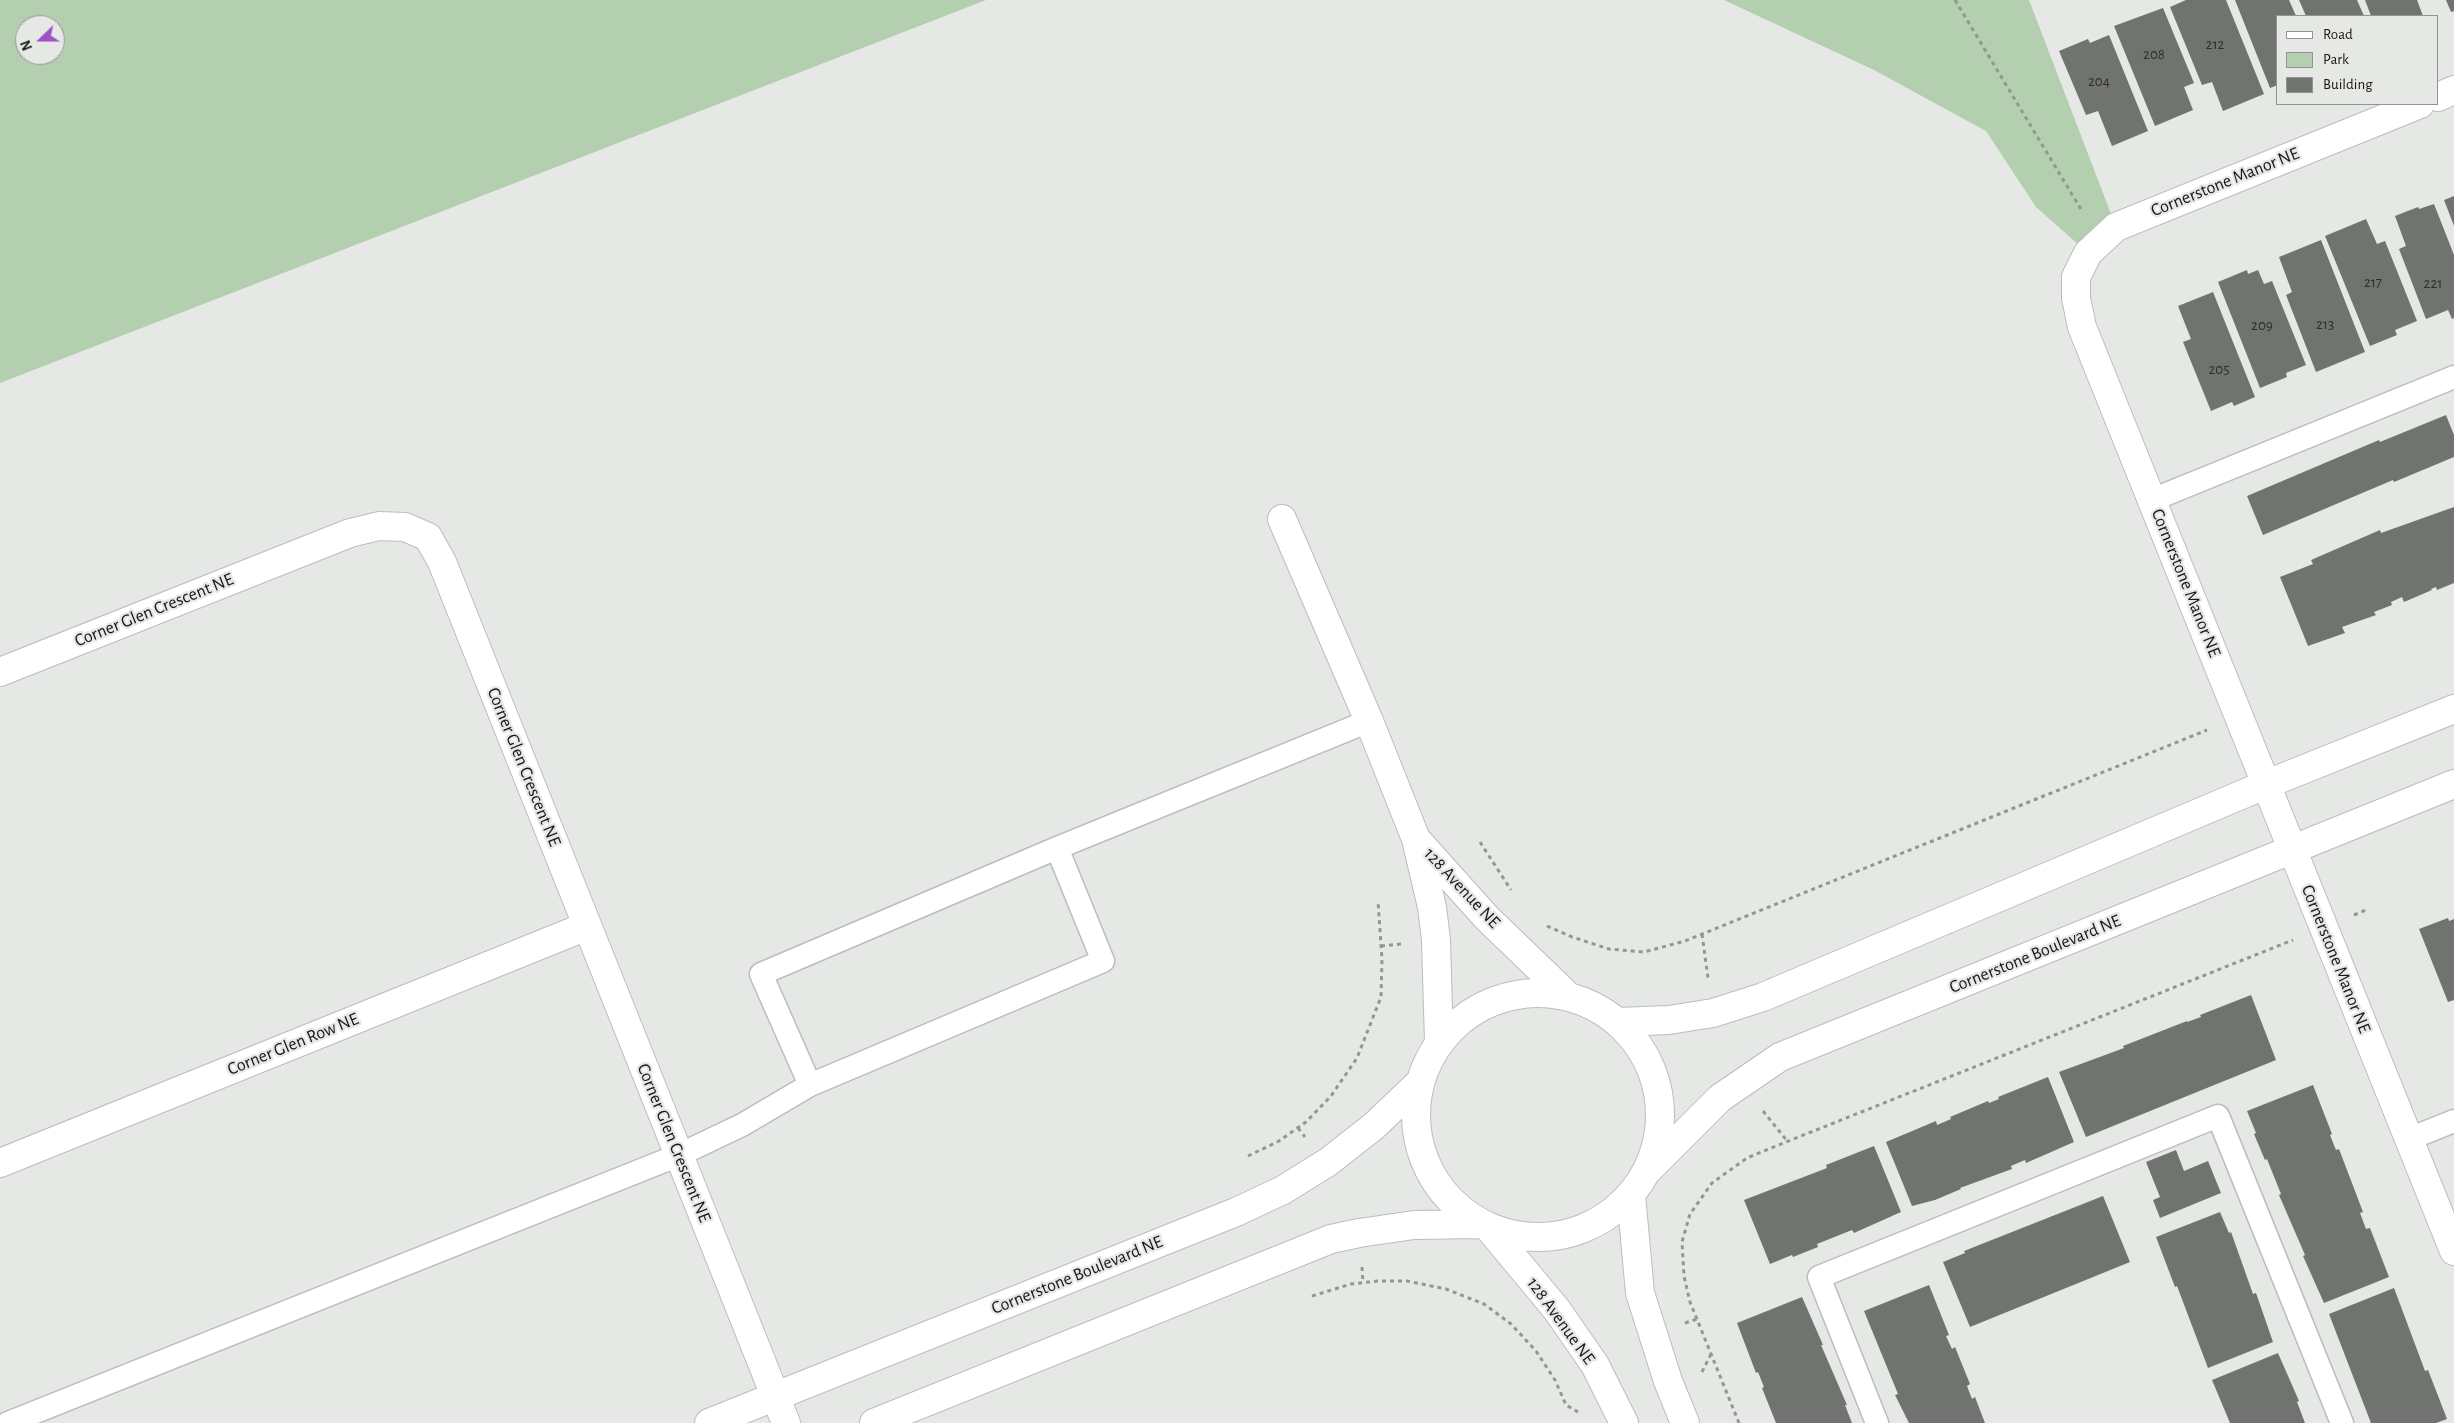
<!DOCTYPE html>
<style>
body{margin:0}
#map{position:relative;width:2454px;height:1423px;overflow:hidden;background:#e5e8e4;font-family:"Alegreya Sans",sans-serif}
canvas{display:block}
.legend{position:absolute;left:2276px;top:15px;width:162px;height:90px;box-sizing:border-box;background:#e5e8e4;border:1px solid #939592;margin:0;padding:6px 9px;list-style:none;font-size:15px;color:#171816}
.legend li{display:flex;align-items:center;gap:10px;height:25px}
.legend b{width:25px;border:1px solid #939592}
.north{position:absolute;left:15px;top:15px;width:50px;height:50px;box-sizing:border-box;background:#e5e8e4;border:1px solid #939592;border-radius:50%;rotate:248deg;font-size:14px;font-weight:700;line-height:20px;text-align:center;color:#171816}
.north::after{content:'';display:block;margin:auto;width:18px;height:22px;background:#9c53c6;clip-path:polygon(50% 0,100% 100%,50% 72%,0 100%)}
</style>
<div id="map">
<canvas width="2454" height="1423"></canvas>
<ul class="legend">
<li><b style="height:6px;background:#fff"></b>Road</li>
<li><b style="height:14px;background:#b4ceb0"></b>Park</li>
<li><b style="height:14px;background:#70736f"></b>Building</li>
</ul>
<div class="north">N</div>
</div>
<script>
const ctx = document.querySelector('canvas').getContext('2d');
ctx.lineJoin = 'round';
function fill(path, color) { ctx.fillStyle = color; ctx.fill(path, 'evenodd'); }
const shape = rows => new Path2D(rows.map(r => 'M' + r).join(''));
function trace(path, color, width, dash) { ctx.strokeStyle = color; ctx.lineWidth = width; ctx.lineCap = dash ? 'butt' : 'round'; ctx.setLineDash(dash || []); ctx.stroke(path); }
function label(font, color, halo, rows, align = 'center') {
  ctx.font = font + ' "Alegreya Sans",sans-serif'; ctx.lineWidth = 4.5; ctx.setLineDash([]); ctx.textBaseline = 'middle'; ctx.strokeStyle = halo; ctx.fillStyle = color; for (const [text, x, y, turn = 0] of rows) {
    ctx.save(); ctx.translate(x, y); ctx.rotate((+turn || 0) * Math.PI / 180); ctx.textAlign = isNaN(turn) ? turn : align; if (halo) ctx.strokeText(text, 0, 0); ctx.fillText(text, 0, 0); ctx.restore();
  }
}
fill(shape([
 [0,0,986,0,0,383],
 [25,25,55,25,55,55,25,55],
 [1724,0,2029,0,2116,227,2088,253,2036,207,1986,131,1874,70]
]), '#b4ceb0');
fill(shape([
 [2186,0,2226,0,2264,94,2223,111,2212,82,2202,85,2170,7],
 [2235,0,2289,0,2296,16,2278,16,2278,85,2270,88],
 [2299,0,2357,0,2364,16,2306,16],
 [2365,0,2417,0,2423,16,2371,16],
 [2446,0,2454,0,2454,11,2451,12],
 [2163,8,2194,83,2184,87,2193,110,2155,126,2114,26],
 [2109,35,2148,131,2112,146,2098,111,2086,115,2059,51,2088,39,2090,43],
 [2454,196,2454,226,2444,200],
 [2434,204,2454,255,2454,318,2452,319,2448,310,2426,319,2399,249,2406,246,2395,216,2418,207,2419,209],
 [2366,219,2377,244,2385,241,2417,321,2395,330,2397,335,2370,346,2325,236],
 [2321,240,2365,352,2316,372,2286,295,2292,292,2279,257],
 [2247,270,2248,274,2258,270,2264,284,2272,281,2306,365,2286,373,2287,377,2260,388,2218,282],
 [2213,292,2255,397,2234,406,2232,402,2211,411,2183,342,2191,339,2178,306],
 [2446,415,2454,435,2454,457,2394,482,2393,480,2263,535,2247,496,2379,440,2380,442],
 [2454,507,2454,583,2437,590,2436,587,2431,589,2432,590,2404,602,2402,597,2391,602,2392,605,2374,612,2376,615,2342,627,2345,633,2308,646,2280,577,2313,564,2311,560,2380,530,2381,533],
 [2448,918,2449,921,2454,919,2454,1000,2448,1002,2419,929],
 [2251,995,2276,1060,2086,1137,2059,1072,2124,1048,2123,1046,2187,1021,2187,1022,2201,1017,2200,1015],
 [2048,1077,2074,1142,2026,1163,2025,1160,2011,1166,2012,1169,1960,1188,1961,1189,1935,1200,1912,1206,1886,1142,1936,1121,1937,1125,1951,1119,1950,1117,1988,1101,1989,1103,1999,1099,1998,1097],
 [2313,1085,2332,1134,2330,1135,2336,1150,2339,1149,2363,1212,2360,1213,2366,1229,2370,1228,2389,1277,2324,1303,2303,1256,2305,1255,2279,1195,2281,1194,2267,1159,2265,1160,2254,1134,2256,1133,2247,1111],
 [1874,1146,1901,1212,1854,1233,1852,1230,1817,1244,1818,1247,1793,1257,1792,1255,1770,1264,1744,1200,1827,1168,1826,1165],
 [2176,1150,2184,1171,2208,1161,2221,1193,2160,1218,2153,1200,2160,1197,2146,1162],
 [2103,1196,2130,1262,1970,1327,1943,1262,1965,1253,1964,1251],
 [2220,1212,2229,1233,2231,1232,2253,1294,2256,1293,2273,1342,2208,1368,2177,1286,2175,1287,2156,1237],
 [1929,1285,1949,1335,1946,1336,1952,1349,1955,1347,1970,1384,1967,1386,1972,1399,1975,1397,1985,1423,1909,1423,1895,1395,1898,1394,1864,1311],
 [2394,1288,2425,1371,2428,1370,2447,1419,2436,1423,2371,1423,2329,1314],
 [1802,1297,1823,1345,1821,1345,1847,1405,1845,1405,1852,1423,1776,1423,1762,1388,1764,1387,1758,1372,1756,1373,1737,1323],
 [2278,1353,2299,1401,2297,1402,2305,1423,2230,1423,2212,1380]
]), '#70736f');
const service = shape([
 [2152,500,2454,377],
 [1057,848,1103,961,810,1085,761,974,1057,848,1369,721],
 [2409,1139,2454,1121],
 [8,1423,679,1155,742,1125,810,1085],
 [1877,1423,1819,1277,2218,1116,2342,1423]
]);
const minor = shape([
 [2438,97,2454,90],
 [2420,104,2116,227,2088,253,2076,277,2076,298,2082,327,2454,1251],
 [0,672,350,533,379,526,405,527,428,537,442,562,786,1423],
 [0,1163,587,926]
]);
const tertiary = shape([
 [1282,519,1369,721,1416,839,1432,907,1436,940,1439,1043],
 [1417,840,1487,918,1569,997],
 '1416 1115a122 122 0 1 1 244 0a122 122 0 1 1-244 0Z',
 [1618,1022,1669,1020,1713,1013,1763,997,2267,784,2454,709],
 [1646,1172,1720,1098,1780,1057,2454,784],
 [1631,1195,1640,1293,1668,1381,1685,1423],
 [1488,1227,1557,1310,1595,1365,1624,1423],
 [709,1423,1236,1212,1283,1190,1328,1162,1374,1126,1419,1083],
 [874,1423,1331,1239,1359,1233,1414,1225,1480,1224]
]);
trace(service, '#babeba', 25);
trace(minor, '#babeba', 30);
trace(tertiary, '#babeba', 30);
trace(shape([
 [1955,0,2082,211],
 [1480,842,1511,890],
 [2354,915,2366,910],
 [1547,926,1572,937,1609,949,1644,952,1685,941,2207,730],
 [1702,934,1708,978],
 [1381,946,1402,944],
 [1763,1111,1788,1142],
 [1298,1128,1305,1137],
 [1248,1156,1279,1141,1306,1122,1331,1096,1357,1058,1381,997,1382,960,1378,901],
 [1362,1267,1363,1283],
 [1312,1296,1351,1284,1378,1281,1407,1281,1446,1289,1484,1304,1511,1324,1536,1351,1555,1380,1566,1405,1578,1412],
 [1685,1323,1697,1319],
 [1702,1372,1711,1354],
 [1739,1423,1690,1302,1684,1276,1682,1242,1690,1214,1712,1183,1747,1158,1776,1146,2293,940]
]), '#939692', 3, [4, 4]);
trace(service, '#fff', 22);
trace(minor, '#fff', 28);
trace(tertiary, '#fff', 28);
label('15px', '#2d2f2c', null, [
 ["212",2215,44],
 ["208",2154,54],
 ["204",2099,81],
 ["217",2373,282],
 ["221",2433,283],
 ["213",2325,324],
 ["209",2262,325],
 ["205",2219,369]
]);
label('18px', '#171816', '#e5e8e4', [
 ["Cornerstone Manor NE",2225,182,-22],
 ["Cornerstone Manor NE",2186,583,68],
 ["Corner Glen Crescent NE",154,610,-22],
 ["Corner Glen Crescent NE",524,767,68],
 ["128 Avenue NE",1462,888,47],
 ["Cornerstone Boulevard NE",2035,954,-22],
 ["Cornerstone Manor NE",2336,959,68],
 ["Corner Glen Row NE",293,1044,-22],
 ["Corner Glen Crescent NE",674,1143,68],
 ["Cornerstone Boulevard NE",1077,1275,-22],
 ["128 Avenue NE",1561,1321,54]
]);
</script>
